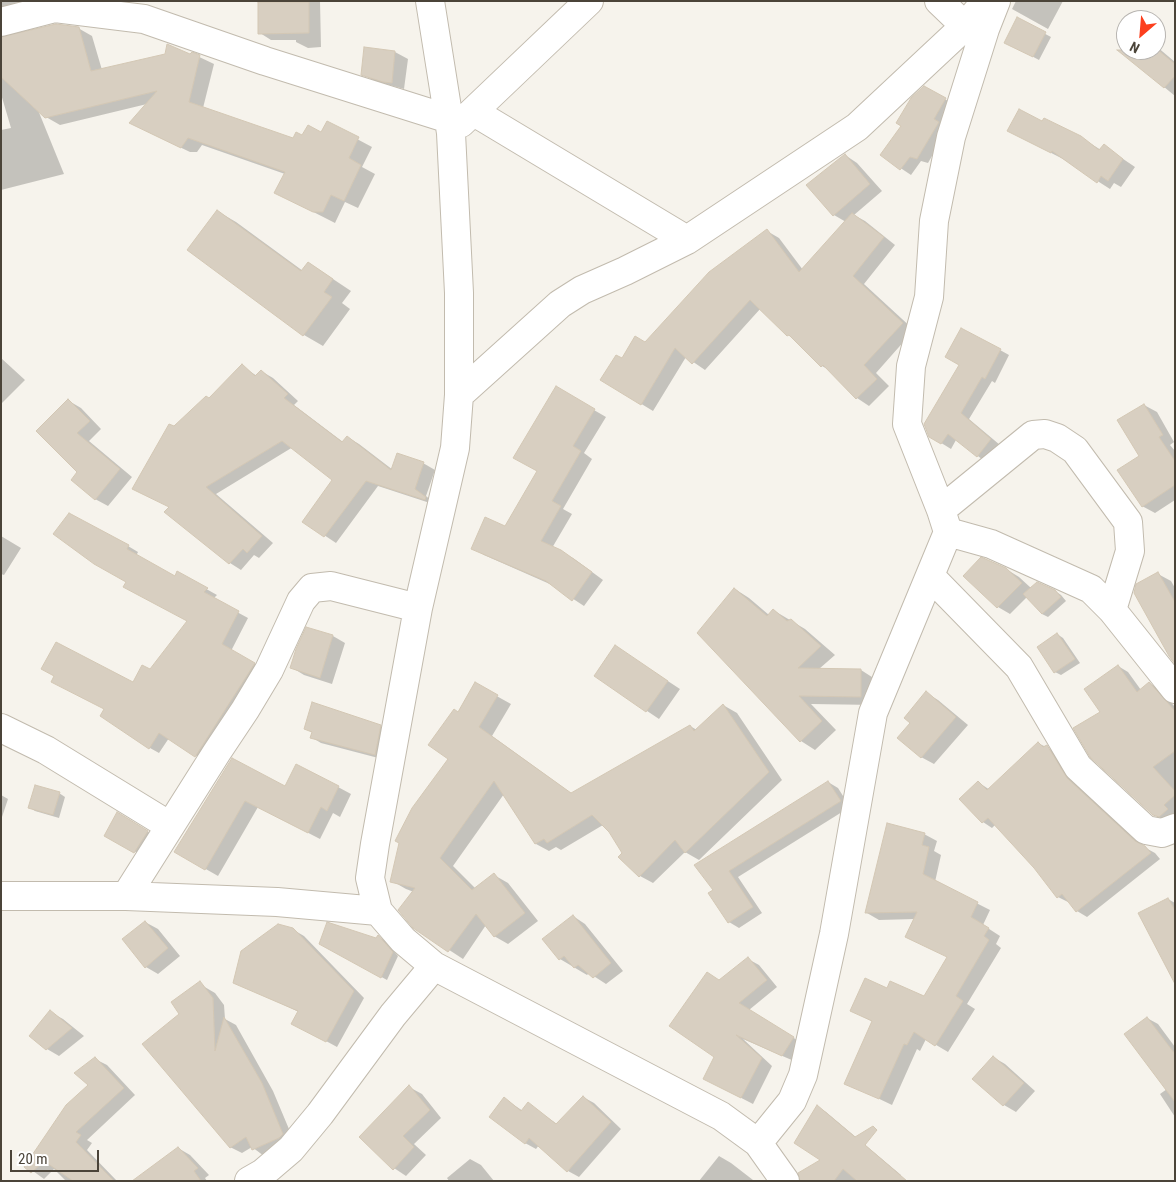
<!DOCTYPE html>
<style>
body{margin:0}
#map{position:relative;width:1176px;height:1182px;overflow:hidden;background:#f6f3ec;font-family:"Roboto Condensed",sans-serif}
canvas{display:block}
.frame{position:absolute;inset:0;border:2px solid #4b4439;pointer-events:none}
.north{position:absolute;left:1116px;top:10px;width:50px;height:50px;box-sizing:border-box;background:#fff;border:1px solid #b7b4b0;border-radius:50%;rotate:207deg;font-size:14px;font-weight:700;line-height:20px;text-align:center;color:#4b4439}
.north::after{content:'';display:block;margin:auto;width:18px;height:22px;background:#fc3f1d;clip-path:polygon(50% 0,100% 100%,50% 72%,0 100%)}
.scale{position:absolute;left:10px;top:1150px;width:89px;height:22px;box-sizing:border-box;border:2px solid #4b4439;border-top:0;padding-left:6px;font-size:15px;line-height:18px;white-space:nowrap;color:#4b4439;-webkit-text-stroke:4px #fff;paint-order:stroke}
</style>
<div id="map">
<canvas width="1176" height="1182"></canvas>
<div class="frame"></div>
<div class="north">N</div>
<div class="scale">20 m</div>
</div>
<script>
const ctx = document.querySelector('canvas').getContext('2d');
ctx.lineJoin = 'round';
function fill(path, color) { ctx.fillStyle = color; ctx.fill(path, 'evenodd'); }
const shape = rows => new Path2D(rows.map(r => 'M' + r).join(''));
function trace(path, color, width, dash) { ctx.strokeStyle = color; ctx.lineWidth = width; ctx.lineCap = dash ? 'butt' : 'round'; ctx.setLineDash(dash || []); ctx.stroke(path); }
fill(shape([
 [1,1,54,1,1,19],
 [290,1,320,1,321,47,308,48,296,42,296,40,271,40,260,33,290,4],
 [1016,1,1063,1,1048,29,1012,9],
 [1017,19,1051,37,1039,60,1011,45],
 [78,28,92,36,102,70,191,56,193,54,214,64,203,108,294,140,322,134,327,123,372,147,362,167,375,174,358,208,345,202,335,223,276,193,285,174,202,145,197,152,190,152,144,130,147,104,60,125,46,117,38,110,64,174,1,190,1,130,11,128,1,94,1,38],
 [1156,46,1175,62,1175,96,1129,58,1136,50,1156,50],
 [365,48,395,52,408,59,404,89,375,81,362,74],
 [924,87,955,105,948,128,928,163,921,161,911,175,881,155,903,126],
 [1043,122,1080,137,1101,150,1104,146,1135,167,1121,187,1114,183,1110,189,1063,159,1022,138],
 [845,155,857,163,882,191,854,215,865,221,895,245,864,284,914,330,876,373,889,386,869,406,857,398,829,370,822,366,795,340,788,335,761,308,705,370,686,357,653,411,602,380,622,360,645,343,767,231,779,238,803,270,846,222,834,215],
 [217,211,236,222,303,271,309,263,351,291,342,303,350,309,323,346,304,335,188,250],
 [1000,350,1009,355,995,383,992,381,969,419,1000,445,986,462,956,440,951,449,930,436,961,365],
 [1,358,25,380,1,404],
 [242,366,257,376,261,371,273,378,298,401,294,405,343,442,347,437,359,444,393,470,423,463,435,470,426,496,436,505,378,486,336,543,303,521,334,479,293,447,216,494,273,543,259,558,254,555,241,570,230,563,166,512,170,507,174,428,210,399],
 [556,388,606,417,584,453,592,459,563,509,572,514,552,548,573,558,603,580,584,606,552,585,484,555,473,548,506,527,539,471],
 [69,401,81,408,101,429,89,441,132,477,108,506,95,499,79,472],
 [1144,405,1157,412,1174,442,1170,445,1175,451,1175,500,1155,513,1142,506,1140,457],
 [1,536,21,548,4,575,1,574],
 [128,546,138,552,136,556,176,577,178,573,217,595,213,599,248,618,231,651,264,669,206,762,169,738,159,753,150,748,106,709,56,676,133,683,150,671,188,621,127,581,94,562],
 [1006,569,1019,577,1031,588,1055,591,1061,595,1066,601,1048,617,1042,614,1027,597,1010,614,998,607],
 [1158,574,1171,581,1175,588,1175,650],
 [735,589,749,598,769,615,773,610,805,629,835,655,819,669,861,670,875,679,875,705,811,704,836,730,815,750,801,741,699,633],
 [1057,634,1063,638,1080,663,1061,675,1055,672],
 [333,636,345,643,332,684,304,675,291,667],
 [616,647,680,689,659,719,595,676],
 [1118,666,1128,672,1141,690,1149,683,1159,689,1175,707,1175,817,1165,821,1154,814,1102,712],
 [475,684,511,704,492,736,572,794,690,726,697,730,723,705,737,713,782,780,699,860,685,852,653,883,640,876,610,832,603,825,561,850,556,847,549,851,536,844,504,794,453,866,476,889,494,875,508,883,538,921,508,944,494,936,486,925,463,959,414,927,414,892,406,889,392,881,449,759,458,713],
 [926,693,938,700,968,725,934,764,921,757,912,723],
 [380,726,391,732,386,760,321,743,311,737,313,733,305,728],
 [1038,743,1056,752,1077,785,1142,846,1155,853,1160,859,1087,917,1077,911,1069,901,1068,902,1058,897,1035,867,996,824,992,828,983,822,978,782,990,790],
 [232,760,286,788,338,787,351,794,340,817,333,813,320,839,258,807,218,876,176,852],
 [828,782,838,788,850,807,738,877,762,913,739,928,729,922,710,893,714,890,696,865],
 [59,793,65,797,59,818,35,811,29,807],
 [1,795,8,799,1,820],
 [130,821,160,839,148,859,106,835],
 [924,834,937,841,934,851,941,855,935,882,990,910,983,925,1000,936,996,944,1001,948,967,1004,975,1009,948,1052,926,1039,920,1051,917,1049,892,1105,846,1083,873,1022,851,1010,888,990,924,998,948,958,915,919,879,920,867,913],
 [1168,899,1175,903,1175,961],
 [573,916,585,924,623,971,606,984,589,973,587,975,560,959,544,939],
 [145,922,158,929,180,956,158,974,146,967],
 [292,929,304,936,364,998,337,1047,304,1029,299,1012,235,982],
 [379,937,384,940,398,956,387,980,321,944,376,940],
 [748,959,759,965,777,987,749,1010,805,1045,794,1061,743,1039,772,1066,753,1104,716,1085,716,1056],
 [203,986,215,993,224,1005,225,1019,236,1025,273,1091,294,1141,264,1156,252,1147,242,1153,230,1147,181,1014],
 [50,1012,63,1019,84,1036,59,1056,47,1049],
 [1147,1018,1158,1024,1175,1047,1175,1051,1172,1053,1175,1057,1175,1117,1160,1094,1167,1089],
 [993,1057,1005,1064,1035,1091,1016,1112,1004,1105,974,1079],
 [95,1059,107,1065,135,1095,87,1140,92,1143,87,1150,117,1181,66,1181,54,1169,44,1179,26,1166,90,1085],
 [409,1087,422,1094,441,1118,414,1144,426,1155,406,1176,394,1168],
 [583,1097,594,1103,621,1129,579,1177,568,1171,539,1145,536,1149,525,1143,505,1099,523,1111,528,1104,557,1124],
 [818,1107,826,1112,901,1175,896,1181,809,1181,822,1160],
 [178,1148,190,1155,209,1175,205,1178,207,1181,134,1181],
 [719,1156,731,1163,753,1180,699,1181],
 [470,1159,481,1165,494,1181,449,1181,447,1178]
]), '#0003');
const building = shape([
 [258,2,309,2,309,33,258,34,258,2],
 [1017,17,1046,32,1033,57,1004,43,1017,17],
 [56,24,79,27,91,71,165,54,167,44,190,54,192,52,200,55,189,102,293,138,296,132,302,135,308,125,321,132,327,121,359,137,349,158,361,165,344,201,331,195,323,212,313,212,274,193,285,172,188,138,181,148,129,123,157,91,45,118,1,77,1,37,56,24],
 [364,47,395,51,392,83,383,82,361,75,364,47],
 [1117,50,1158,50,1175,64,1175,76,1164,88,1117,50],
 [924,86,946,98,934,119,939,122,917,159,910,157,900,170,880,155,901,126,896,123,911,98,924,86],
 [1019,109,1042,121,1044,118,1081,136,1099,150,1104,144,1123,159,1108,181,1101,176,1097,183,1052,151,1051,153,1007,131,1019,109],
 [845,154,870,184,833,216,806,185,845,154],
 [217,210,301,271,308,262,333,279,324,292,332,297,303,336,187,250,217,210],
 [852,213,884,237,853,276,903,323,864,365,877,379,856,399,823,365,821,367,789,335,787,336,750,300,692,364,675,348,641,405,600,380,616,355,622,358,635,336,645,342,709,272,767,229,799,272,852,213],
 [961,328,1001,349,985,379,982,377,961,413,991,439,977,457,948,434,941,444,929,437,924,424,959,365,945,357,961,328],
 [242,364,255,376,261,370,288,394,284,398,342,442,347,436,391,470,397,453,424,462,415,489,426,497,425,500,366,481,324,537,302,522,332,480,282,441,206,487,262,536,247,553,243,549,229,564,164,512,169,507,132,489,169,424,174,426,206,396,209,398,242,364],
 [556,386,595,409,573,446,581,451,552,501,561,506,541,541,561,550,592,572,572,601,546,581,471,549,485,517,505,526,537,471,513,458,556,386],
 [68,399,90,421,77,433,120,469,95,500,71,480,77,472,36,431,68,399],
 [1144,404,1163,435,1159,437,1175,461,1175,485,1142,507,1117,470,1139,456,1117,420,1144,404],
 [69,513,129,545,127,549,175,576,177,571,208,588,204,592,239,611,222,644,255,663,195,757,159,733,149,749,100,716,104,709,51,682,54,676,41,669,56,642,133,682,142,665,150,669,187,621,123,587,126,582,94,564,53,534,69,513],
 [981,557,1006,568,1022,583,997,608,963,576,981,557],
 [1158,572,1175,602,1175,664,1169,656,1134,593,1136,584,1158,572],
 [1037,582,1055,590,1061,597,1042,614,1023,594,1037,582],
 [734,588,767,616,773,609,787,621,791,619,821,646,798,668,861,669,861,697,799,696,822,721,800,742,697,633,734,588],
 [306,627,333,635,320,678,290,668,296,649,306,627],
 [1057,633,1075,659,1054,673,1037,647,1057,633],
 [615,645,668,681,646,712,594,676,615,645],
 [1118,665,1137,692,1149,682,1175,711,1175,751,1153,767,1175,791,1175,795,1164,805,1168,809,1159,817,1153,815,1090,757,1073,728,1100,712,1084,689,1118,665],
 [475,682,498,695,479,727,571,793,690,725,694,731,723,704,769,772,685,853,675,840,639,877,618,857,622,853,609,832,592,815,547,843,544,839,535,844,494,781,440,858,472,890,494,873,525,913,494,937,476,914,448,952,413,928,398,910,415,888,390,882,399,843,395,841,412,808,448,759,428,745,454,709,458,712,475,682],
 [926,691,956,717,921,758,897,738,910,723,904,718,926,691],
 [312,702,381,725,375,755,310,738,312,732,304,729,312,702],
 [1038,742,1043,747,1047,745,1067,778,1135,841,1145,846,1151,853,1076,912,1062,894,1057,898,1034,868,988,818,982,823,959,799,978,781,987,790,1038,742],
 [232,758,285,786,296,764,339,786,327,811,321,807,308,833,245,801,205,870,174,852,232,758],
 [828,781,841,801,729,871,753,907,728,923,708,893,713,890,694,865,828,781],
 [35,785,60,792,53,815,28,808,35,785],
 [117,812,148,831,134,853,104,836,117,812],
 [887,823,925,833,922,845,929,847,923,874,978,902,971,917,989,928,984,936,989,940,956,996,963,1001,935,1046,914,1032,907,1045,904,1044,879,1099,844,1084,872,1021,850,1011,865,978,887,988,890,981,924,996,947,957,905,937,917,912,865,913,887,823],
 [1168,898,1175,910,1175,984,1138,913,1168,898],
 [573,915,611,963,593,978,578,965,574,968,564,956,559,960,542,939,573,915],
 [145,921,168,948,145,968,122,939,145,921],
 [327,922,376,938,378,935,393,952,381,978,319,944,327,922],
 [278,924,293,928,354,991,326,1042,291,1024,298,1011,233,983,241,951,278,924],
 [748,957,767,980,739,1003,794,1037,782,1056,736,1035,762,1058,741,1098,703,1079,714,1057,669,1026,707,972,719,980,748,957],
 [200,981,213,998,215,1051,224,1017,262,1083,283,1134,279,1138,252,1150,246,1137,230,1148,142,1044,179,1014,171,1002,200,981],
 [50,1010,72,1028,46,1050,29,1036,50,1010],
 [1147,1017,1175,1054,1175,1102,1124,1034,1147,1017],
 [993,1056,1024,1083,1003,1106,972,1079,993,1056],
 [95,1057,124,1088,76,1132,81,1135,76,1142,114,1181,73,1181,44,1161,31,1173,24,1167,66,1105,88,1085,74,1073,95,1057],
 [409,1085,430,1110,403,1136,414,1147,393,1170,359,1137,409,1085],
 [583,1096,611,1122,567,1172,529,1138,525,1144,489,1117,504,1097,521,1111,528,1102,556,1124,583,1096],
 [817,1105,855,1137,873,1126,877,1130,865,1145,907,1181,857,1181,843,1169,834,1181,800,1181,798,1173,820,1160,794,1143,817,1105],
 [178,1147,198,1168,194,1171,201,1181,132,1181,178,1147]
]);
fill(building, '#d8cfc1');
trace(building, '#d3c7b4', 1);
const minor = shape([
 [430,1,451,133,459,293,459,395,455,448,418,608,375,844,370,878,378,911,403,940,434,966,721,1116,758,1143,785,1181],
 [939,1,965,26],
 [1,22,55,8,144,19,265,61,449,119],
 [474,112,687,240],
 [461,123,589,1],
 [459,395,560,304,582,290,625,271,687,240,857,127,965,26,986,1],
 [941,510,1033,435,1045,434,1057,438,1075,450,1128,522,1130,551,1112,610],
 [948,532,991,544,1091,589,1112,610,1175,689],
 [930,576,1019,667,1078,767,1146,830,1162,833,1175,828],
 [1,728,46,750,170,826],
 [1,896,126,896,277,902,378,911],
 [126,896,217,752,245,710,269,670,301,601,312,588,331,586,418,608],
 [758,1143,792,1101,803,1075,834,934,873,713,948,532,941,510,907,424,911,366,929,297,934,221,951,137,985,29,996,1],
 [249,1181,263,1173,291,1149,320,1114,393,1015,434,966]
]);
trace(minor, '#c2bbae', 30);
trace(minor, '#fff', 28);
</script>
